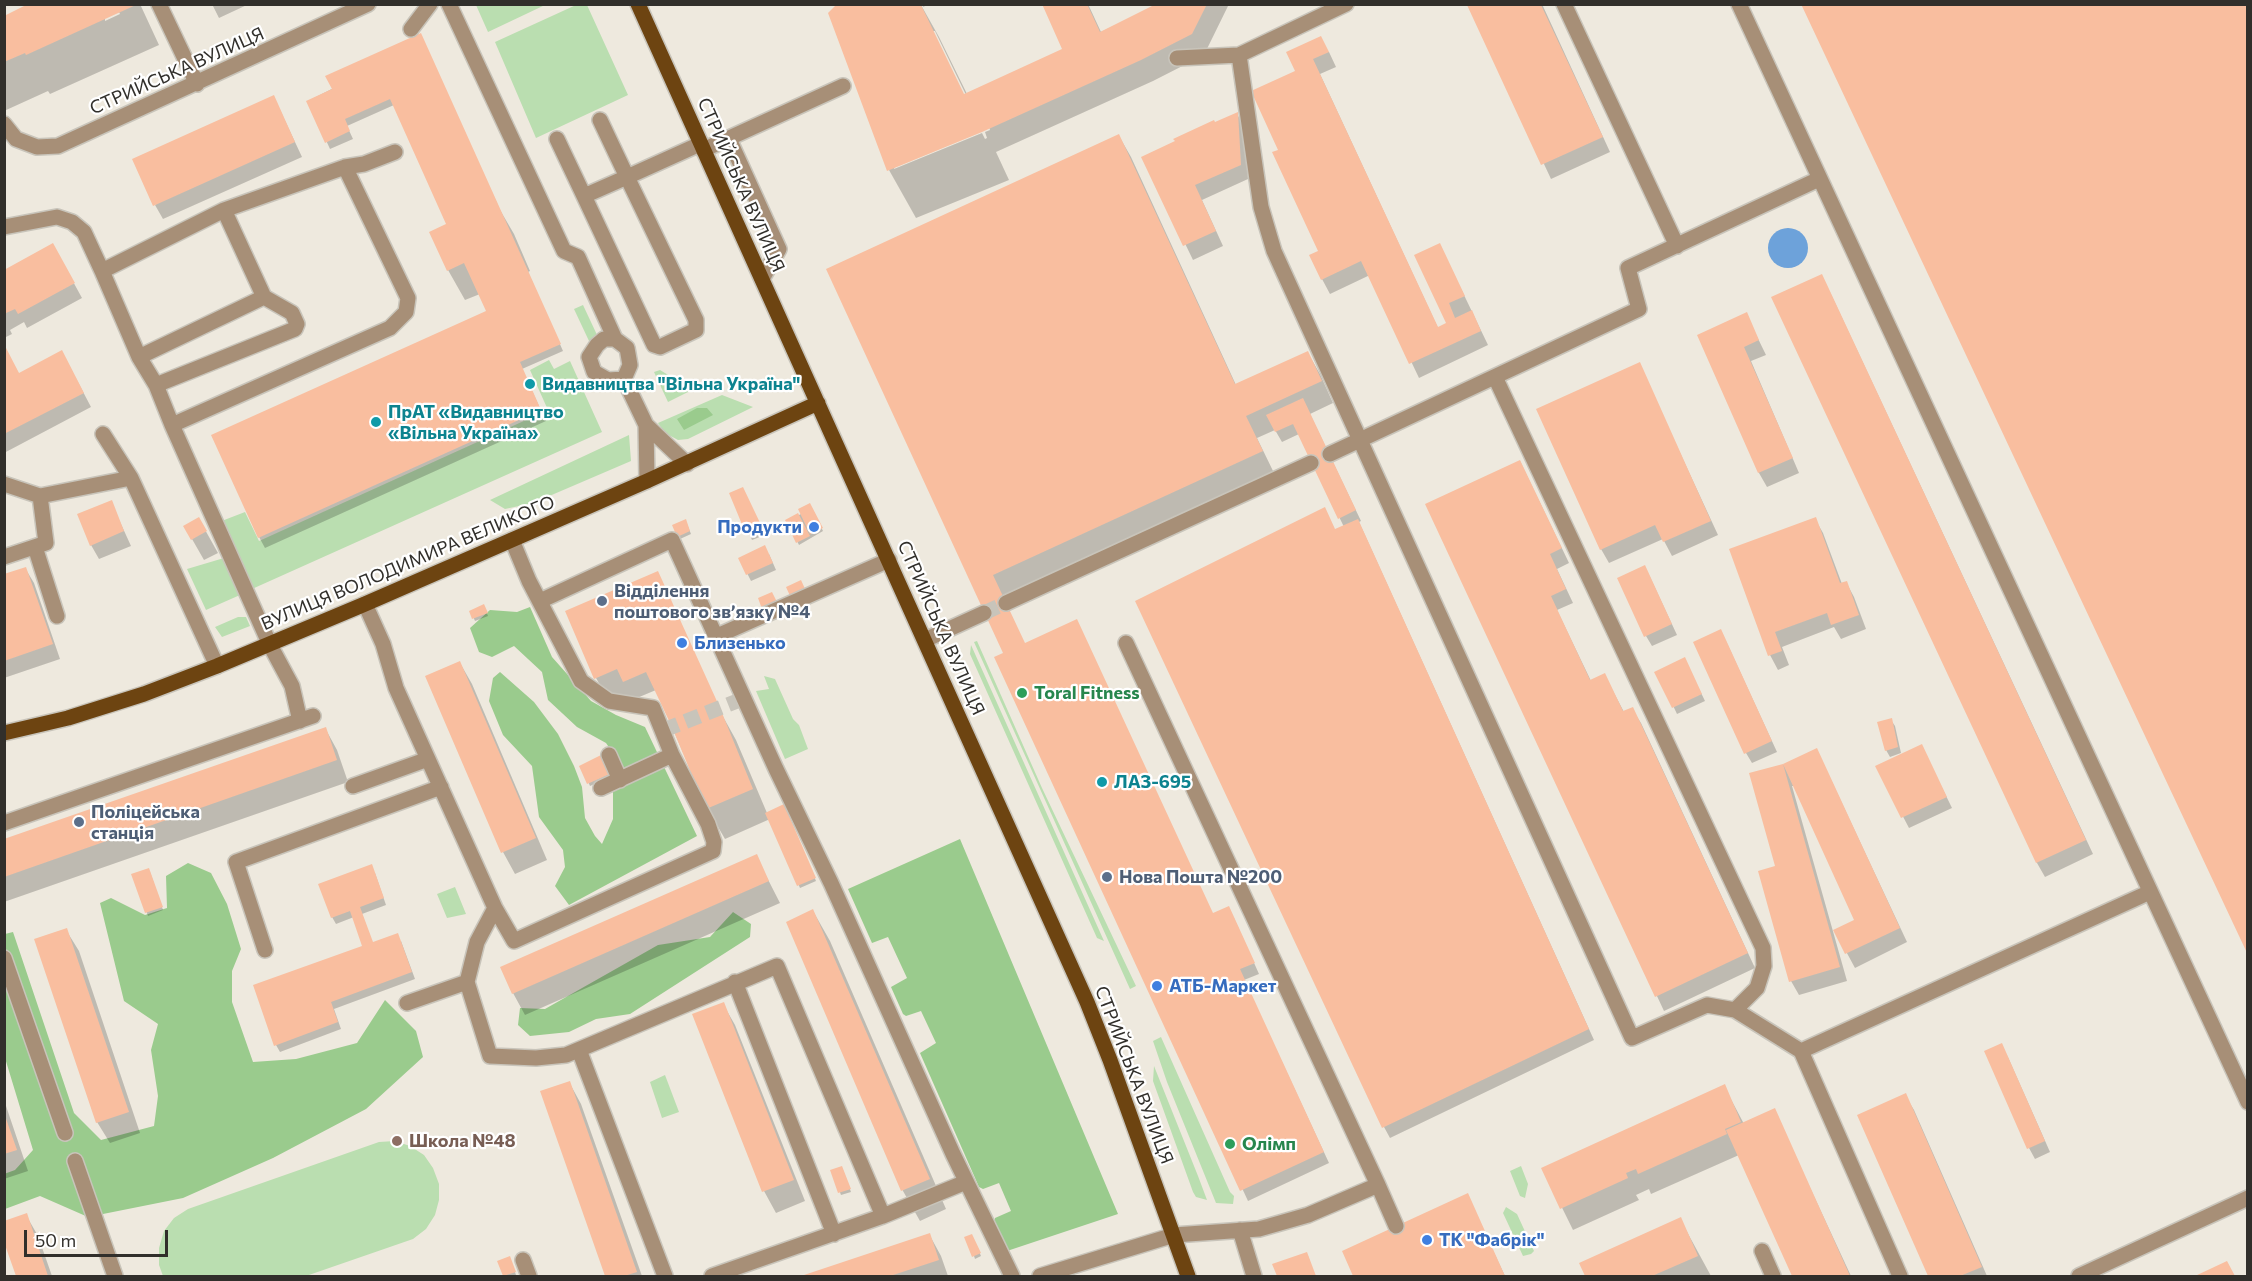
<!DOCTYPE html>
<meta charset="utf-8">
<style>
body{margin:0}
#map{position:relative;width:2252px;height:1281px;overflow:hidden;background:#eee9de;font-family:Commissioner,sans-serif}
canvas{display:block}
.frame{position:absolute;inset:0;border:6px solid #312f2b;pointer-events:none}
.scale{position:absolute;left:24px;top:1230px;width:144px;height:27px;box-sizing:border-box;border:3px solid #312f2b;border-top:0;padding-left:8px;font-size:18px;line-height:21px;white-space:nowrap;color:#312f2b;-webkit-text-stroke:4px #fff;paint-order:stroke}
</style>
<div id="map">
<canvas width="2252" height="1281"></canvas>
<div class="frame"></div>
<div class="scale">50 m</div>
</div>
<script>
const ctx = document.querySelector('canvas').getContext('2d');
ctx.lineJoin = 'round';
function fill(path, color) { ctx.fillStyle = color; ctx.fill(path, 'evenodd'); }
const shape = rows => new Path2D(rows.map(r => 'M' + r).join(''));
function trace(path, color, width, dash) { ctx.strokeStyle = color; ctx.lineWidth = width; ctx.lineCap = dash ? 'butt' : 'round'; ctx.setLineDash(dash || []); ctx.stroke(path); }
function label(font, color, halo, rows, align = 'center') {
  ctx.font = font + ' Commissioner,sans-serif'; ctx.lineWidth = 4.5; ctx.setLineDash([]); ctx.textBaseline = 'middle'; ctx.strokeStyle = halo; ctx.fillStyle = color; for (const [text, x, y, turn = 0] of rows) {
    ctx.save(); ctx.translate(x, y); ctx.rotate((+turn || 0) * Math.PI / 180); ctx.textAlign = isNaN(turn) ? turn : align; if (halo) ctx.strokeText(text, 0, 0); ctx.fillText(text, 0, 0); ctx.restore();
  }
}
fill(shape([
 [476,5,545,5,488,32],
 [576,5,587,5,628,95,536,138,495,42],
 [583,305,598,337,589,341,574,309],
 [549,360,554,369,570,361,602,432,252,589,219,522,245,512,259,541,548,410,530,370],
 [660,370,688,387,690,391,668,402,654,372],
 [722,395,753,407,688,439,678,440,665,433,658,423],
 [629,435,631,461,533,503,505,509,490,500],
 [224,558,240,595,206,610,187,569],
 [238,617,246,617,250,626,222,637,215,627],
 [977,641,1042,788,1136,986,1130,989,974,642],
 [971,645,1104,941,1097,938,970,654],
 [764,676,775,679,793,719,799,725,808,749,785,759,756,691,769,689],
 [455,887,466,914,447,918,437,894],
 [1161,1037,1230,1192,1234,1196,1233,1204,1216,1203,1167,1082,1153,1041],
 [1154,1066,1198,1176,1207,1200,1196,1197,1193,1192,1153,1081],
 [665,1075,679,1112,662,1118,650,1082],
 [395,1141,410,1146,424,1155,433,1168,439,1184,439,1200,435,1215,426,1229,413,1239,306,1276,163,1276,159,1265,159,1248,164,1231,174,1218,188,1209,379,1142],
 [1521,1166,1528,1184,1525,1198,1520,1196,1510,1171],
 [1506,1207,1517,1214,1534,1251,1531,1254,1523,1256,1503,1213]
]), '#badeb0');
fill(shape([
 [697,408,707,408,713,415,684,430,677,419],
 [530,607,552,657,591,701,616,715,645,727,697,836,569,905,555,886,565,867,563,850,539,817,532,766,503,735,489,701,493,678,500,672,534,702,558,734,574,766,582,787,585,818,595,836,602,844,613,819,613,789,621,765,606,743,577,727,548,700,542,672,514,646,492,657,479,652,470,628,490,610,517,612],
 [960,839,1118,1214,1007,1251,994,1222,995,1218,1011,1211,999,1183,983,1189,979,1187,920,1053,936,1043,921,1011,906,1016,903,1014,891,987,907,978,888,937,872,943,848,889],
 [188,863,211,873,227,904,241,949,232,971,232,1002,253,1062,296,1059,357,1043,385,1000,416,1031,423,1057,366,1109,273,1158,183,1198,88,1217,40,1196,5,1209,4,1174,15,1170,33,1150,5,1058,5,934,13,932,74,1113,101,1140,154,1126,158,1096,151,1050,158,1024,124,1001,100,903,111,898,145,915,167,908,166,876],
 [733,912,751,924,750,937,630,1014,596,1019,569,1032,530,1036,518,1025,520,1008,545,1009,658,945,710,937]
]), '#9acb8d');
fill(shape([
 '1768 248a20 20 0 1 1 40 0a20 20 0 1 1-40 0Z'
]), '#6da2da');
fill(shape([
 [25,4,140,4,159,45,50,94,48,91,4,111,4,17,26,7],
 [119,12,120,14,105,21,105,18],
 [212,4,249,4,219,18],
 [838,4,926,4,924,7,921,5,939,37,967,94,1064,50,1044,4,1088,4,1101,32,1159,4,1229,4,1204,55,1153,81,996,152,1009,180,916,218,889,170,830,14],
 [932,31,935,31,983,130,989,127,990,130,985,132,987,138,985,139,982,133,894,169],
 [1469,4,1542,4,1610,152,1551,179],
 [424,42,500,210,514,234,530,271,528,272,563,351,522,369,546,421,265,548,259,537,491,317,480,294,465,300,448,270,449,225,394,105,347,126,353,139,330,149,308,101],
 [1329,52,1336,67,1320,74,1438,328,1448,323,1440,245,1488,345,1419,378,1370,275,1330,294,1322,279,1320,252,1280,151,1297,71,1288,53],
 [274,97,302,157,163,219,155,205],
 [1237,114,1245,128,1248,179,1202,200,1223,246,1193,260,1143,157],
 [1119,136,1131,157,1236,385,1308,353,1320,374,1333,403,1310,414,1361,521,1359,522,1594,1040,1390,1138,1384,1127,1137,602,1344,527,1299,434,1282,442,1275,430,1257,438,1274,473,1003,597,1025,645,1213,915,1234,918,1259,974,1244,980,1329,1163,1248,1201,996,658,1005,654,828,270],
 [53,245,82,298,27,328,24,322,10,330,12,334,4,338,4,273],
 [1829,290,2093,854,2045,877,2037,863],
 [1746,314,1766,355,1751,361,1799,473,1767,487,1759,473,1699,335],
 [4,346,19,374,70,367,91,407,4,453],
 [1639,364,1718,535,1672,556,1663,539,1609,563,1601,549],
 [1520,461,1569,563,1557,569,1573,603,1557,610,1591,681,1604,674,1624,712,1632,709,1641,723,1755,968,1664,1011,1427,505],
 [731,493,746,495,765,535,752,540],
 [111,502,131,546,99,559,91,545],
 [810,505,823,531,799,545,787,521,801,514],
 [199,519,218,553,204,560,192,539],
 [1815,519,1823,533,1842,584,1846,582,1854,597,1866,629,1841,639,1834,627,1782,647,1789,665,1778,670,1770,655,1731,550],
 [687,524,691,534,680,539,674,526],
 [769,554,776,570,751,581,740,559],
 [25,568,34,583,60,659,4,678,4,576],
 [1650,577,1677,635,1652,646,1646,636],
 [484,606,488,616,475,621,471,612],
 [567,612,721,713,736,740,767,813,785,809,816,881,800,888,770,819,725,839,707,808,656,690,613,708,596,678],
 [1726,641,1777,752,1752,763,1746,753],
 [460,663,472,684,547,860,515,874,503,852,427,677],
 [1688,666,1705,701,1677,714,1657,672],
 [1891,720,1895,726,1901,753,1890,757,1886,750],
 [325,728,337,750,348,782,4,902,4,841],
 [1817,750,1907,942,1855,968,1835,931,1856,921,1794,786,1792,786,1847,981,1799,995,1791,981,1777,867,1783,765],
 [601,757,610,777,590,786,581,766],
 [1927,757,1952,808,1909,828,1877,767],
 [756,856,780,903,525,1015,513,993],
 [150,872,163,910,148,916,133,875],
 [375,873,386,905,362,914,373,944,401,941,415,979,334,1009,341,1029,280,1052,276,1045,364,946,354,917,336,924,332,917],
 [813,911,830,941,946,1209,920,1221,903,1191,788,922],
 [66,930,79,951,140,1133,110,1143,97,1122],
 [723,1004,735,1025,805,1201,776,1213,764,1191],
 [2007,1055,2050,1152,2035,1159,2029,1148],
 [569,1082,581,1104,642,1276,607,1276,542,1092],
 [1724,1086,1744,1124,1774,1110,1851,1276,1793,1276,1739,1155,1651,1194,1649,1189,1636,1195,1639,1200,1573,1230,1543,1169],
 [1905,1095,1914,1110,1987,1276,1930,1276,1859,1116],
 [4,1100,28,1171,4,1179],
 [843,1170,851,1192,841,1195,832,1171],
 [1467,1195,1505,1276,1355,1276,1344,1251],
 [26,1215,38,1236,52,1276,18,1276,4,1238],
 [1680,1219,1711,1276,1586,1276,1581,1264],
 [929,1234,941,1256,948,1276,805,1276],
 [973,1238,981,1256,975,1259,974,1256],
 [1308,1256,1315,1276,1278,1276,1274,1265],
 [511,1261,516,1275,505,1276,499,1262]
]), '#0003');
fill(shape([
 [23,4,138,4,26,55,25,53,4,62,4,16,24,6],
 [1042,4,1087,4,1100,32,1156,4,1207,4,1192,34,1141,60,982,132,887,171,828,13,836,5,921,5,964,94,1062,49],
 [1801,4,2248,4,2248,955],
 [1467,5,1541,5,1603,137,1541,165],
 [421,33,561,344,520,362,541,410,258,538,211,435,486,311,464,263,447,271,429,232,446,224,390,99,345,119,350,131,325,143,306,101,332,89,325,76],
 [1321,36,1329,52,1313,59,1438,327,1446,323,1414,255,1440,243,1465,296,1449,303,1455,318,1472,310,1481,331,1409,364,1361,261,1321,280,1309,255,1318,251,1272,152,1278,150,1251,91,1295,71,1286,52],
 [274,95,295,142,153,206,132,159],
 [1238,112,1241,165,1195,185,1216,231,1183,246,1141,157,1175,141,1173,139,1214,120,1215,122],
 [1119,134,1235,384,1308,351,1322,381,1246,416,1263,451,993,575,1025,643,1077,619,1213,913,1229,906,1255,963,1240,969,1324,1152,1240,1191,994,657,1003,653,826,269],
 [53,243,75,283,18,314,15,309,4,314,4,270],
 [1822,274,2086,840,2036,863,1771,297],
 [1747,312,1759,340,1744,347,1793,458,1758,473,1697,335],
 [4,344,19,373,62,350,84,393,4,434],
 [1640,362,1711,521,1663,542,1655,525,1600,550,1536,409],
 [1303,398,1356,510,1338,519,1293,424,1275,432,1266,415],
 [1520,460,1562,548,1550,554,1566,589,1551,596,1590,680,1605,673,1623,711,1633,707,1748,953,1655,997,1425,504],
 [743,487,762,527,746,534,729,493],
 [112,500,124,531,90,546,77,514],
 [810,503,823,528,810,534,798,509],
 [1325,507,1335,529,1358,519,1589,1029,1382,1128,1135,601],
 [798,513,810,536,796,543,785,520],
 [199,517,207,531,191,540,183,526],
 [1816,517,1840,583,1847,581,1859,615,1831,625,1827,613,1775,632,1782,651,1768,656,1729,549],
 [686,519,690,531,677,537,672,525],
 [765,545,773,563,746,575,738,558],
 [1645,565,1672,624,1644,637,1617,578],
 [26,567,53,644,4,661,4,574],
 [658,571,720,708,753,789,706,809,672,727,646,672,623,682,617,669,594,679,565,611],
 [801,580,806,591,791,598,786,587],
 [772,592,777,602,762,609,758,598],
 [484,604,488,613,472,619,469,611],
 [1721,629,1772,741,1744,754,1693,642],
 [1685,657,1702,694,1672,708,1654,672],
 [460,661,536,838,501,853,425,676],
 [1892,718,1898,747,1885,751,1877,722],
 [326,727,337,760,4,877,4,839],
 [1922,744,1947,797,1901,818,1875,766],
 [1817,748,1900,928,1845,954,1833,930,1854,920,1783,764,1840,967,1789,982,1758,871,1775,866,1749,773,1783,764],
 [601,755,610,774,587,784,579,766],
 [784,804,816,878,797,886,765,813],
 [757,854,769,881,512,994,500,967],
 [372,864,384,898,360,907,373,942,398,933,412,972,331,1002,338,1022,274,1046,253,985,362,946,350,911,331,918,318,884],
 [149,868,163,907,145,913,131,874],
 [813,909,930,1179,901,1191,786,922],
 [67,928,129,1112,96,1123,34,939],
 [724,1002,794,1180,762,1192,692,1014],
 [2002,1043,2045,1141,2027,1149,1984,1051],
 [570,1081,637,1272,624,1276,605,1276,540,1091],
 [1725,1084,1741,1122,1725,1129,1727,1134,1638,1174,1636,1169,1626,1173,1628,1178,1560,1209,1541,1168],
 [1906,1093,1982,1267,1960,1276,1928,1276,1857,1115],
 [1775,1108,1850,1276,1792,1276,1726,1130],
 [4,1113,17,1150,4,1154],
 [842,1166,851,1189,838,1193,830,1170],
 [1468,1193,1505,1276,1353,1276,1342,1251],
 [27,1213,48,1276,16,1276,4,1242,4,1221],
 [1681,1217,1698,1256,1652,1276,1585,1276,1579,1263],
 [930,1233,939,1260,890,1276,801,1276],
 [972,1234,981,1253,972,1257,964,1237],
 [1307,1252,1316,1276,1277,1276,1272,1264],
 [510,1256,516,1272,503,1276,497,1261],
 [2227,1261,2235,1276,2195,1276]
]), '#f9be9f');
trace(shape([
 [984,613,1006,603],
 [664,730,745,698]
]), '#c8c4ba', 15, [15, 8]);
const minor = shape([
 [159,4,197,84],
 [449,4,564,251,578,257,615,339,627,348,630,365,624,379,646,425,687,464],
 [1564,4,1677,246],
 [1739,4,2248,1102],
 [411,29,430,4],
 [1239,55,1261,207,1274,251,1632,1038,1707,1005,1735,1010,1801,1051],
 [1177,58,1239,55,1346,4],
 [600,120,627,177,696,320,696,330,660,347,654,345,584,196,627,177,700,144],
 [4,124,16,139,37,147,58,146,368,4],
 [557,139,584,196],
 [729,139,779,249,762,279],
 [703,150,843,86],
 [224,210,345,167],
 [4,227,57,217,72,222,84,232,102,271],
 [615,339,604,339,597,345,589,357,594,372,608,380,624,379],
 [139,357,264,297],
 [1495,377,1763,948,1764,966,1757,988,1735,1010],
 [156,385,295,329,297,324,292,313,264,297,224,210,102,271,139,357,156,385,172,425,270,645,292,686,300,721],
 [172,425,390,328,406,312,408,298,345,167,364,164,395,152],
 [646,425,647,481],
 [103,434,131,478],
 [1330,454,1639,309,1628,268,1819,179],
 [4,484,40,496,131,478,217,666],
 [35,547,57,616],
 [4,557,46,543,40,496],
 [540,601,672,540,776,769,831,883,953,1154,1012,1276],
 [1006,603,1311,463],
 [365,604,383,644,396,688,495,908,477,942,467,982,490,1056,536,1058,566,1055,777,966,883,1216,712,1276],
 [717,636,889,560],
 [925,640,984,613],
 [609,755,620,780],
 [353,786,428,759],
 [601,788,672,755],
 [4,823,313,716],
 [495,908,514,941,713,851,714,842,708,824,672,755,653,708,609,701,581,681,529,581,512,540],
 [265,950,236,862,441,787],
 [4,958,65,1133],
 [735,982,834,1234],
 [407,1003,467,982],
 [579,1050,665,1276],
 [75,1161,115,1276],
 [1378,1185,1396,1226],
 [883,1216,966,1182],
 [1240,1230,1254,1276],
 [1762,1251,1773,1276],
 [523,1260,529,1276],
 [1040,1276,1174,1235,1259,1229,1308,1215,1378,1185,1126,643],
 [1900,1276,1801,1051,2150,892],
 [2079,1276,2248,1198]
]);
const major = shape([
 [638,4,1087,1002,1110,1060,1188,1276],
 [4,733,68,718,144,694,217,666,365,604,647,481,818,403]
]);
trace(minor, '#c8c4ba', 18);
trace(major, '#c8c4ba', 18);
trace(minor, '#a78f77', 15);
trace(major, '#6d4411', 15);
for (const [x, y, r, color] of [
 [530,384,6,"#0f9aa8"],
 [376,422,6,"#0f9aa8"],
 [814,527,6,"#3f7fe0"],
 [602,601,6,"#5c6f8a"],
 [682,643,6,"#3f7fe0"],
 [1022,693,6,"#2e9e5b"],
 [1102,782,6,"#0f9aa8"],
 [79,822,6,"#5c6f8a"],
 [1107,877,6,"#5c6f8a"],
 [1157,986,6,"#3f7fe0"],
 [397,1141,6,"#8d6e63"],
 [1230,1144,6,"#2e9e5b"],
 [1427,1240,6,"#3f7fe0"]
]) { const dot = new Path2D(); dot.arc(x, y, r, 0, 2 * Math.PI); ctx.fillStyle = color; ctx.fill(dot); trace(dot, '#fff', 2); }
label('18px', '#312f2b', '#fff', [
 ["СТРИЙСЬКА ВУЛИЦЯ",177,71,-24],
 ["СТРИЙСЬКА ВУЛИЦЯ",741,185,66],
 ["ВУЛИЦЯ ВОЛОДИМИРА ВЕЛИКОГО",408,563,-23],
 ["СТРИЙСЬКА ВУЛИЦЯ",941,628,66],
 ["СТРИЙСЬКА ВУЛИЦЯ",1134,1075,69]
]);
label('bold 18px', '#0d838f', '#fff', [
 ["Видавництва \"Вільна Україна\"",542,384],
 ["ПрАТ «Видавництво",388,412],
 ["«Вільна Україна»",388,433],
 ["ЛАЗ-695",1114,782]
], 'left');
label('bold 18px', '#366cbe', '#fff', [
 ["Продукти",802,527,"right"],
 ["Близенько",694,643],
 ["АТБ-Маркет",1169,986],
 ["ТК \"Фабрік\"",1439,1240]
], 'left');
label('bold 18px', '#4e5e75', '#fff', [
 ["Відділення",614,591],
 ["поштового зв’язку №4",614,612],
 ["Поліцейська",91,812],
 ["станція",91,833],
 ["Нова Пошта №200",1119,877]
], 'left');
label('bold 18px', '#27864d', '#fff', [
 ["Toral Fitness",1034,693],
 ["Олімп",1242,1144]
], 'left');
label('bold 18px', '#785e54', '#fff', [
 ["Школа №48",409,1141]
], 'left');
</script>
